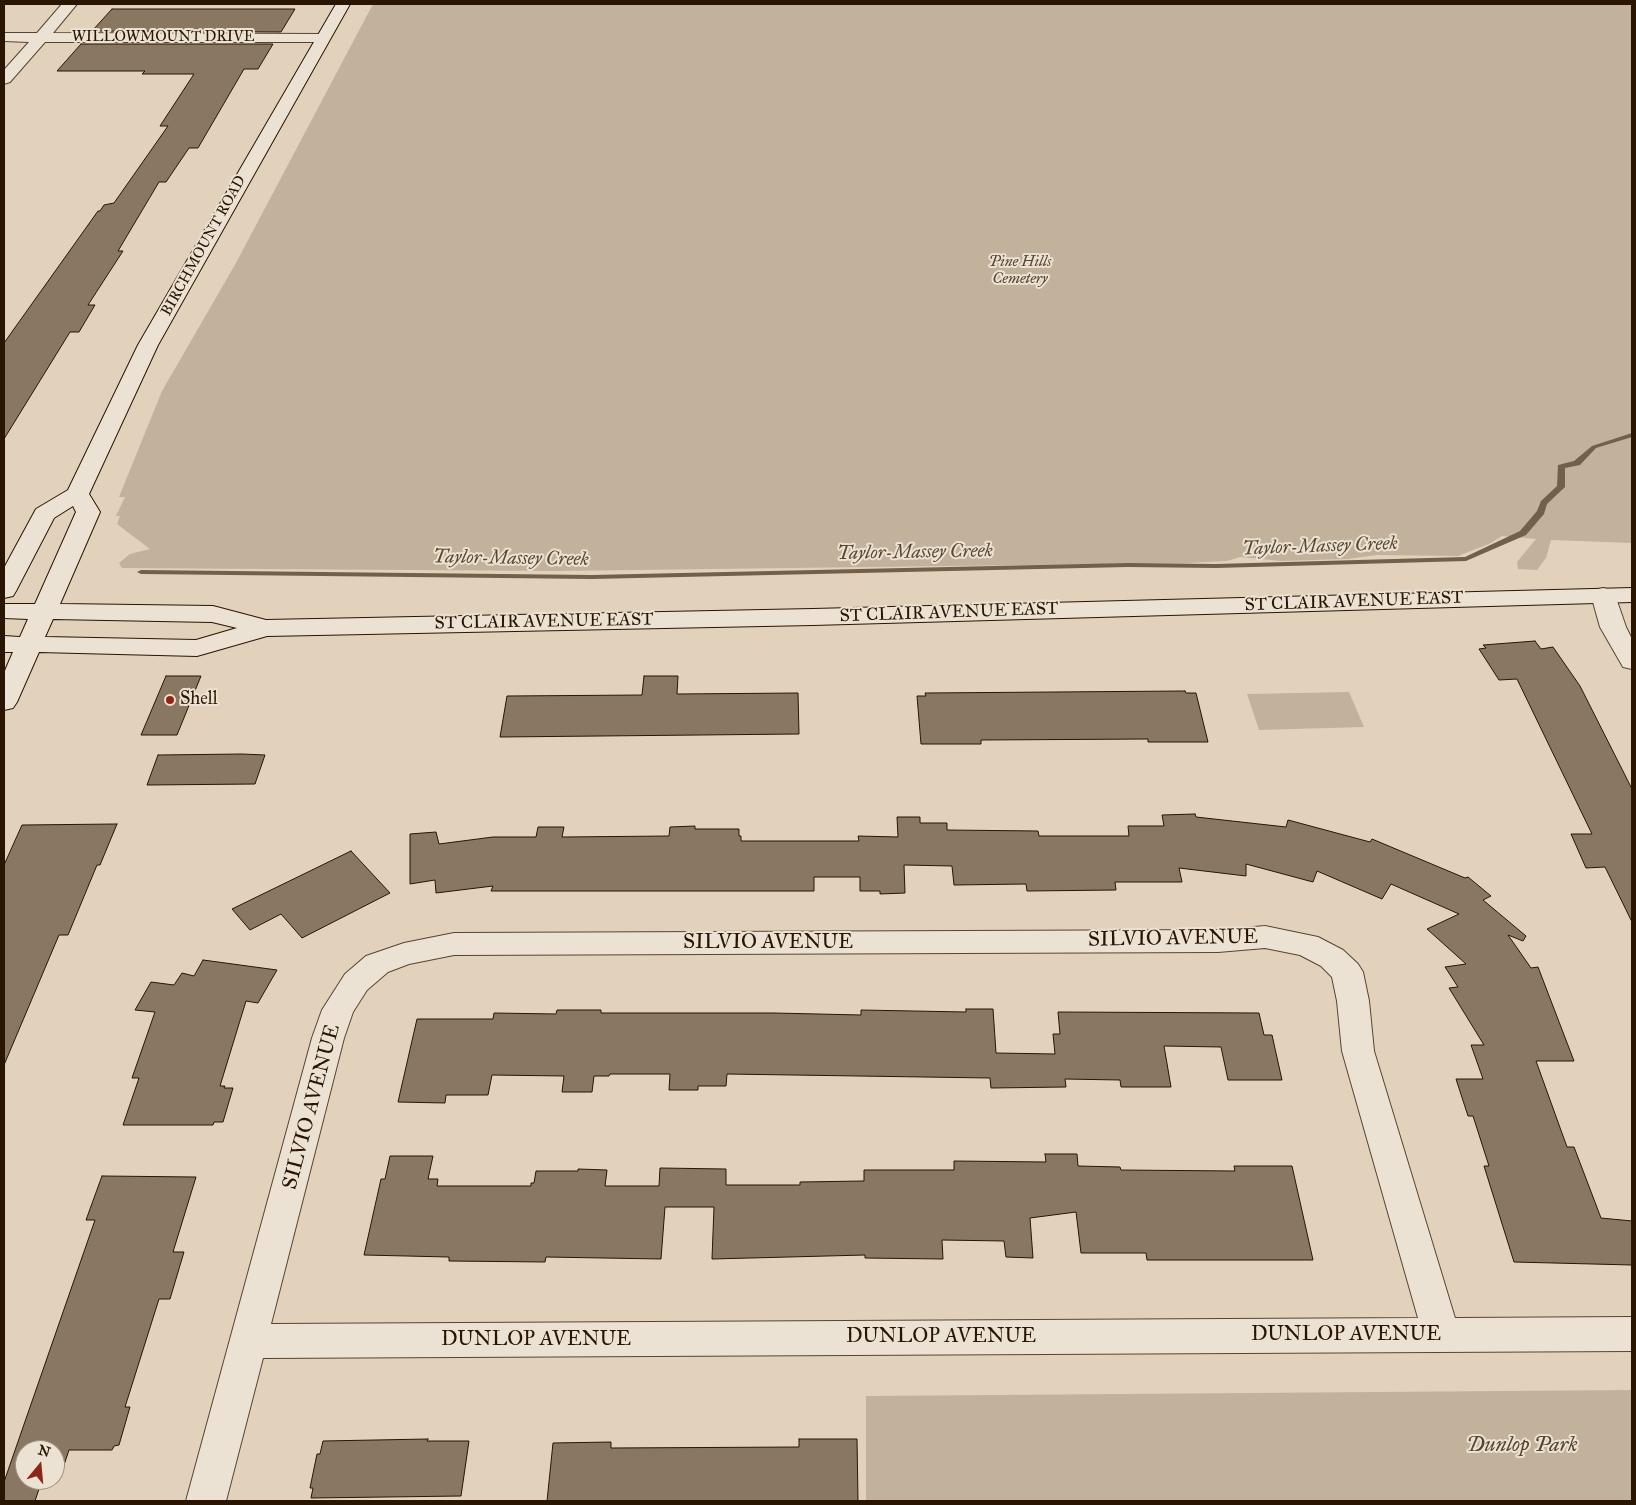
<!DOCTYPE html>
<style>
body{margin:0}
#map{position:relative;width:1636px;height:1505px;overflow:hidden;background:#e2d2bb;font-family:"IM FELL Great Primer",serif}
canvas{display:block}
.frame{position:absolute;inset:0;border:5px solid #291501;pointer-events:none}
.north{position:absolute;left:15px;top:1440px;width:50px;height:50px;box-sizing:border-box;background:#ece2d3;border:1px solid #9e907f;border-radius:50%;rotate:17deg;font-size:14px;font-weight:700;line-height:20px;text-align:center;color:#291501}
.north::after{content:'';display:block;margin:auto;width:18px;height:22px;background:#8f2418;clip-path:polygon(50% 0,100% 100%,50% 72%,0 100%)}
</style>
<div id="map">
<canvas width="1636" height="1505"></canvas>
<div class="frame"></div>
<div class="north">N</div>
</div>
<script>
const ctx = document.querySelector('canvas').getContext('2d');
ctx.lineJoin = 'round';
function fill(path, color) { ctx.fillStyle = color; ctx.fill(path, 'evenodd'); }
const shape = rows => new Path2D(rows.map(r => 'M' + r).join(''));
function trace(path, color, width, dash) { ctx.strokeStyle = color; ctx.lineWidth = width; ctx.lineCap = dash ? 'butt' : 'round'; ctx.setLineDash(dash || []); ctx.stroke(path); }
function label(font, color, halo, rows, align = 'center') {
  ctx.font = font + ' "IM FELL Great Primer",serif'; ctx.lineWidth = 4; ctx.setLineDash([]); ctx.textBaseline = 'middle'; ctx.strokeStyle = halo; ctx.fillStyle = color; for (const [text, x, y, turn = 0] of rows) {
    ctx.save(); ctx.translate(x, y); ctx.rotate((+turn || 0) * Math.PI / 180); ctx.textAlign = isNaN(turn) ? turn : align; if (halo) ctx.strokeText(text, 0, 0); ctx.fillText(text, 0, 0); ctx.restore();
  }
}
fill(shape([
 [373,4,1632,4,1632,543,1551,540,1546,558,1537,570,1518,569,1517,562,1536,539,1502,536,1489,544,1458,556,1377,555,1347,559,1281,561,1240,557,1227,561,1185,563,556,571,122,568,119,563,130,554,150,549,117,524,120,516,116,516,125,497,119,497,162,391,236,263],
 [1349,692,1364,727,1259,730,1247,694],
 [1632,1390,1632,1501,866,1501,866,1396]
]), '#c3b29b');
fill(shape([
 [1632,433,1632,437,1596,448,1580,465,1565,468,1565,487,1547,504,1544,514,1526,535,1466,561,1216,568,1128,567,592,579,141,574,137,572,141,570,592,575,1128,563,1216,564,1465,557,1520,531,1537,511,1541,501,1557,486,1558,465,1574,461,1592,446,1632,433]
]), '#72604b');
const building = shape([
 [112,9,295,9,281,32,92,31,112,9],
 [81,44,273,44,258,69,244,69,198,148,189,148,166,182,159,182,118,251,123,251,88,305,95,305,79,332,70,332,4,439,4,343,98,211,100,211,104,205,114,203,168,126,160,126,194,74,142,74,145,71,57,71,81,44],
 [1535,641,1541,649,1553,647,1580,686,1632,789,1632,922,1605,867,1586,868,1571,834,1592,834,1517,679,1499,680,1479,649,1486,648,1483,645,1535,641],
 [166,676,201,676,177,735,141,735,166,676],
 [644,676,678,676,677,694,798,693,799,734,500,737,507,696,642,695,644,676],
 [1185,691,1186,693,1196,693,1208,742,1148,742,1148,739,981,740,981,744,921,744,917,696,926,696,925,693,1185,691],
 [158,755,242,754,265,755,255,784,147,785,158,755],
 [1195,814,1196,817,1286,827,1288,820,1370,842,1372,839,1465,878,1468,877,1491,896,1483,900,1526,936,1523,941,1508,935,1531,968,1538,967,1574,1061,1536,1061,1567,1147,1574,1147,1601,1218,1632,1221,1632,1265,1514,1262,1484,1166,1489,1166,1473,1116,1468,1116,1456,1079,1483,1079,1471,1045,1484,1045,1449,988,1458,987,1445,967,1466,964,1427,929,1459,914,1391,884,1382,899,1317,871,1313,882,1246,864,1246,876,1179,868,1182,882,1115,882,1116,890,1027,891,1026,884,954,885,952,866,904,865,905,893,880,894,880,891,860,891,860,877,814,877,814,891,491,891,493,886,436,893,435,880,410,884,410,834,436,832,439,844,493,837,536,837,538,827,564,827,562,837,669,836,670,827,695,826,695,829,739,829,739,836,741,836,741,841,859,841,858,836,898,837,897,817,920,817,920,823,947,823,947,830,1038,831,1039,836,1129,836,1128,826,1164,826,1162,815,1195,814],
 [117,824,100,865,97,865,68,935,59,935,4,1065,4,865,22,825,117,824],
 [351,851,390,893,302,938,281,914,250,930,232,909,351,851],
 [203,960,277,970,258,1003,246,1001,220,1086,225,1086,224,1088,233,1088,223,1122,214,1122,213,1125,123,1125,139,1078,132,1078,155,1012,135,1010,151,982,174,985,182,973,194,976,203,960],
 [966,1009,993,1009,996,1053,1055,1054,1053,1034,1060,1034,1058,1012,1259,1013,1264,1035,1272,1035,1282,1080,1228,1080,1221,1047,1164,1046,1171,1087,1121,1087,1120,1080,1065,1079,1066,1087,991,1088,990,1078,727,1074,726,1086,698,1086,698,1090,669,1090,670,1074,610,1074,609,1076,594,1076,592,1092,562,1092,564,1076,492,1075,488,1095,446,1095,445,1103,398,1102,417,1019,493,1019,494,1013,556,1014,557,1010,601,1010,601,1013,774,1013,861,1015,861,1010,966,1012,966,1009],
 [1045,1154,1077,1154,1078,1166,1120,1167,1121,1170,1235,1171,1234,1166,1292,1166,1313,1260,1147,1260,1146,1253,1081,1253,1076,1212,1030,1218,1033,1258,1006,1257,1004,1241,942,1240,943,1259,865,1258,865,1255,712,1259,714,1207,665,1207,661,1259,546,1257,545,1262,449,1261,449,1257,364,1255,381,1179,385,1179,390,1156,433,1156,428,1179,438,1179,437,1186,531,1186,531,1183,534,1183,536,1171,578,1171,578,1169,607,1170,605,1186,659,1186,660,1168,726,1169,726,1185,800,1185,800,1182,864,1181,864,1170,954,1170,954,1161,1046,1162,1045,1154],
 [102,1176,196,1177,173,1252,184,1252,170,1299,159,1299,125,1407,130,1407,119,1445,114,1446,112,1450,69,1450,61,1474,55,1474,55,1450,25,1450,25,1480,42,1480,35,1501,4,1501,4,1482,95,1220,86,1220,102,1176],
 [428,1439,427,1441,469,1441,461,1496,311,1498,313,1488,310,1488,317,1454,320,1454,323,1441,428,1439],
 [799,1439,857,1439,858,1501,547,1501,553,1443,611,1442,611,1448,799,1447,799,1439]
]);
fill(building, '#897762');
trace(building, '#291501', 1);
const street = shape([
 [62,4,77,4,53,33,323,34,328,35,330,38,328,41,323,42,45,42,10,82,4,84,4,70,29,42,4,41,4,33,37,33,62,4],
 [1603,588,1612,590,1615,595,1626,627,1632,639,1632,669,1623,667,1600,627,1591,595,1594,590,1603,588],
 [1265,926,1318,937,1343,950,1358,964,1363,972,1369,1001,1374,1051,1455,1318,1632,1317,1632,1351,263,1358,226,1501,186,1501,312,1038,322,1010,345,974,366,956,404,943,454,933,1218,930,1265,926],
 [1265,948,1300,955,1321,966,1332,977,1337,1001,1342,1051,1418,1318,271,1324,344,1038,353,1012,367,990,388,972,409,964,454,955,1218,952,1265,948]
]);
const secondary = shape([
 [336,4,350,4,158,345,89,494,100,512,60,604,213,606,266,620,813,609,1632,588,1632,602,813,625,267,636,197,656,39,652,17,702,13,708,4,710,4,673,13,652,4,652,4,636,20,637,28,619,4,618,4,604,35,604,76,512,73,506,54,518,16,591,13,596,4,598,4,568,36,509,68,490,138,345,336,4],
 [53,619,212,622,237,628,196,640,45,637,53,619]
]);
trace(street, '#574430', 2);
trace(secondary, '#291501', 2);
fill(street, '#ece2d3');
fill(secondary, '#ece2d3');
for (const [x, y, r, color] of [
 [170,700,5,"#8f2418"]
]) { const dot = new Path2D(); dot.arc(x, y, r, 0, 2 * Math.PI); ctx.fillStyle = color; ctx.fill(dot); trace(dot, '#ece2d3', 2); }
label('15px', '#291501', '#ece2d3', [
 ["WILLOWMOUNT DRIVE",163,37],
 ["BIRCHMOUNT ROAD",204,246,-61]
]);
label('italic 15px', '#57442f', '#ece2d3', [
 ["Pine Hills",1020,262],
 ["Cemetery",1020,279]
]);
label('18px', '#291501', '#ece2d3', [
 ["ST CLAIR AVENUE EAST",1354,602,-2],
 ["ST CLAIR AVENUE EAST",949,613,-2],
 ["ST CLAIR AVENUE EAST",544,622,-1]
]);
label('18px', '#291501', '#ece2d3', [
 ["Shell",180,700]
], 'left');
label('italic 19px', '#5a4732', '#ece2d3', [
 ["Taylor-Massey Creek",1320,547,-2],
 ["Taylor-Massey Creek",915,553,-1],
 ["Taylor-Massey Creek",511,559,1]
]);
label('21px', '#291501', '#ece2d3', [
 ["SILVIO AVENUE",1173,939,-1],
 ["SILVIO AVENUE",768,943],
 ["SILVIO AVENUE",312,1107,-75],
 ["DUNLOP AVENUE",1346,1335],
 ["DUNLOP AVENUE",941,1337],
 ["DUNLOP AVENUE",536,1340]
]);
label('italic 21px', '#57442f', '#ece2d3', [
 ["Dunlop Park",1522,1446]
]);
</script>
